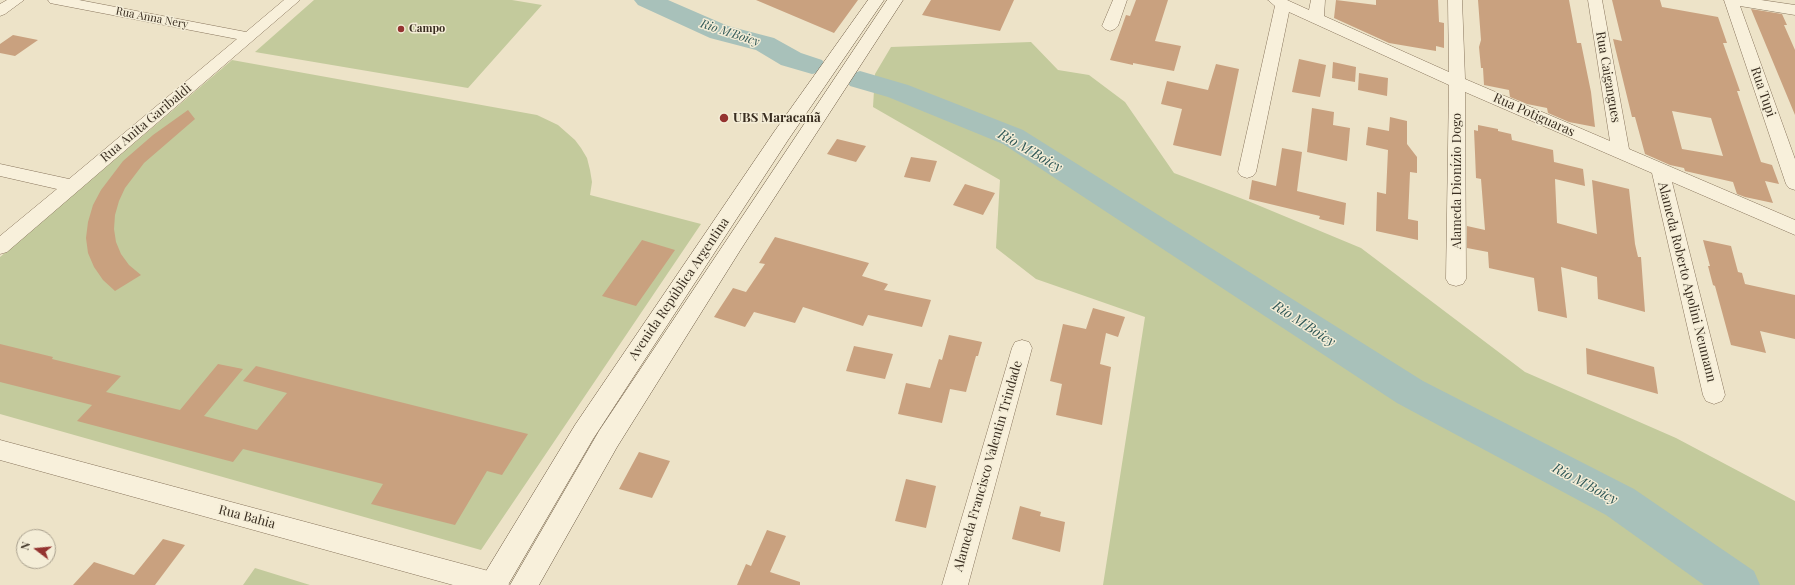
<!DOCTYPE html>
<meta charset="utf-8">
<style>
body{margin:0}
#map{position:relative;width:1795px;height:585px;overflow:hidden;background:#ede3c8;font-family:"Playfair Display",serif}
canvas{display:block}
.north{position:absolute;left:16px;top:529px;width:40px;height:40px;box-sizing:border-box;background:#f4edd7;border:1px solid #a9a08e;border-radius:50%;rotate:286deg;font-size:11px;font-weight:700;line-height:16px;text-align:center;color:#392d20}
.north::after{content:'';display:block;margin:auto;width:14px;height:18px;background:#943330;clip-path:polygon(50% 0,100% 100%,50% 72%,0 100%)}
</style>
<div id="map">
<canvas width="1795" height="585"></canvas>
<div class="north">N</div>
</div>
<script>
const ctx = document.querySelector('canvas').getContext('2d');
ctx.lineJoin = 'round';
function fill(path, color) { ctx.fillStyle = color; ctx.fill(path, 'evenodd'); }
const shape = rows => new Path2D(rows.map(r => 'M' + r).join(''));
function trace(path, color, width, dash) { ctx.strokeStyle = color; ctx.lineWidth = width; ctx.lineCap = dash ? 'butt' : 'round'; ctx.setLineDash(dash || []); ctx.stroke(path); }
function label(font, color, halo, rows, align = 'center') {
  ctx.font = font + ' "Playfair Display",serif'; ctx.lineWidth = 3; ctx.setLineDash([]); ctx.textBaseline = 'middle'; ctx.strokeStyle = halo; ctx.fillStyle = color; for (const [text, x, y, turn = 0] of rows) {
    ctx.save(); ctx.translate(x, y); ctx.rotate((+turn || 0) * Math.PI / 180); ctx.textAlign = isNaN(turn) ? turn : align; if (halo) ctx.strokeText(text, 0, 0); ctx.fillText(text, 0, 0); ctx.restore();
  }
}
fill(shape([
 [314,0,512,0,542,5,468,88,255,52],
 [1031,42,1058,70,1089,75,1125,102,1174,173,1248,201,1361,248,1525,372,1676,438,1795,501,1795,585,1103,585,1145,317,1036,279,996,248,1000,180,873,107,875,74,891,47],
 [232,60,537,115,558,125,575,140,581,148,587,158,590,170,592,182,590,195,701,224,481,550,0,414,0,257],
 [255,568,310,585,243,585]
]), '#c3ca9c');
fill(shape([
 [634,0,668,0,728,26,774,38,801,53,822,60,826,66,822,72,812,74,781,65,756,50,710,38,638,5,634,0],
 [860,71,908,85,1023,130,1423,381,1634,489,1754,571,1760,585,1704,585,1606,515,1397,403,1003,144,888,97,850,86,846,80,850,74,860,71]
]), '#a8c1ba');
fill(shape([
 [756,0,858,0,834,33],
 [931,0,1014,0,1000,31,922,15],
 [1136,0,1168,0,1155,41,1181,46,1174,71,1133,63,1133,65,1110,60,1126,15,1130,16],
 [1336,0,1376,5,1376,0,1438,0,1439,22,1444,23,1444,48,1436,46,1436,51,1389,43,1334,18],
 [1478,0,1569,0,1577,43,1581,43,1591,92,1595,127,1569,122,1548,113,1547,108,1527,104,1510,97,1509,90,1484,85,1483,68,1481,68,1479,47,1481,40],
 [1612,0,1660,0,1662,7,1718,17,1727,43,1723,43,1740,91,1737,91,1761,162,1772,165,1779,184,1765,181,1773,203,1745,197,1737,194,1733,182,1685,171,1684,168,1670,165,1645,154,1635,117,1632,117,1613,39,1622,41],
 [1672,111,1711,118,1723,156,1682,149],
 [1751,9,1782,14,1787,25,1784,25,1795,50,1795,115],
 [13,35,38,40,15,56,0,53,0,44],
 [1299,59,1326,65,1320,97,1292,92],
 [1333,62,1356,67,1355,82,1332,78],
 [1216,64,1239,69,1221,156,1173,145,1182,109,1161,104,1167,81,1208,90],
 [1359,73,1388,78,1387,96,1358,90],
 [1312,108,1334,112,1333,125,1350,128,1347,161,1307,152],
 [188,110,195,119,144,163,125,188,119,201,115,215,114,229,116,242,121,254,129,265,141,275,115,291,103,280,94,267,88,253,86,238,88,222,93,205,101,190,123,161,153,135],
 [1390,117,1407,121,1407,144,1417,157,1417,173,1410,172,1408,219,1418,221,1418,240,1376,231,1377,192,1386,194,1388,150,1366,145,1368,127,1389,131],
 [1478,125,1498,129,1498,131,1511,134,1512,140,1553,150,1554,162,1583,169,1585,186,1555,179,1557,223,1597,234,1592,180,1629,189,1635,244,1638,257,1641,257,1645,312,1598,299,1597,277,1561,267,1567,318,1538,311,1534,278,1489,268,1488,252,1467,248,1467,226,1485,230,1481,179,1476,178,1475,153,1474,130,1478,131],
 [837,139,866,146,856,162,827,154],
 [1282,148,1302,152,1297,191,1346,203,1344,225,1319,219,1320,216,1249,199,1252,180,1276,186],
 [911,157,937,161,930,182,904,177],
 [965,184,995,193,983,215,953,205],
 [775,237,869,263,862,276,888,284,884,290,931,300,922,327,868,315,863,326,803,307,795,323,754,312,745,327,714,317,733,288,746,292,765,264,759,263],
 [642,240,675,250,636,306,602,296],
 [1703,240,1731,246,1738,272,1742,273,1745,284,1795,295,1795,339,1760,331,1766,353,1731,345,1715,286,1713,285,1708,266,1710,266],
 [1093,308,1125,317,1118,337,1106,333,1100,364,1111,367,1102,425,1056,415,1062,384,1050,381,1063,324,1086,329],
 [949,335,982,342,978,356,976,356,966,392,950,389,942,423,898,414,906,383,930,388,939,359,942,360],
 [0,344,53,357,52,359,121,376,106,392,180,410,218,364,243,369,204,416,257,430,287,393,243,381,256,366,528,434,502,475,487,471,455,525,371,504,383,484,243,449,233,462,77,421,92,405,0,382],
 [854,346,893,354,885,379,846,371],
 [1586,348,1654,367,1658,394,1587,374],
 [639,452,670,461,652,498,619,489],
 [906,479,936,486,926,528,895,521],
 [1020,506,1041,512,1040,516,1065,522,1060,552,1012,539],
 [767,530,786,536,770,572,800,582,800,585,737,585,746,564,751,566],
 [163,539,185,545,155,585,73,585,94,562,134,575]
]), '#c9a17f');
const street = shape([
 [7,0,24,0,5,14,0,16,0,4,7,0],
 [48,0,79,0,246,32,284,0,300,0,7,252,0,254,0,236,57,189,0,176,0,164,69,179,237,39,55,4,50,3,48,0],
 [1113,0,1127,0,1118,26,1115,29,1110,31,1105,29,1102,26,1113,0],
 [1268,0,1287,0,1309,10,1311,0,1325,0,1324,16,1449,72,1448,0,1462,0,1465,79,1610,141,1588,0,1602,0,1629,149,1795,220,1795,235,1672,182,1725,395,1722,401,1714,404,1706,401,1703,395,1652,173,1465,92,1466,279,1463,284,1456,286,1449,284,1446,279,1449,85,1289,12,1256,172,1253,176,1247,178,1241,176,1238,172,1275,6,1268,0],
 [1724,0,1761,0,1795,5,1795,15,1740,6,1795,159,1795,190,1789,188,1786,184,1724,0],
 [1022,340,1029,342,1032,348,968,585,942,585,1012,348,1015,342,1022,340],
 [0,440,496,573,505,576,509,585,453,585,0,460,0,440]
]);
const secondary = shape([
 [868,0,884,0,788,140,593,439,508,585,479,585,483,576,575,425,774,132,868,0],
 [887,0,903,0,741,249,617,447,539,585,510,585,599,431,887,0]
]);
trace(street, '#88755d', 1);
trace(secondary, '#6a5740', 1);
fill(street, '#f8f0db');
fill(secondary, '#f8f0db');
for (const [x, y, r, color] of [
 [401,29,4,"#943330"],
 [724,118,5,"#943330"]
]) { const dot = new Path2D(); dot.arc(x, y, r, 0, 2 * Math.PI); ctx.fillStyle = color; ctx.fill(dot); trace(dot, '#f4edd7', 1.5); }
label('11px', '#392d20', '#f4edd7', [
 ["Rua Anna Nery",152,18,11]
]);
label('bold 11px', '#392d20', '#f4edd7', [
 ["Campo",409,29]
], 'left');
label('italic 12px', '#305857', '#f4edd7', [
 ["Rio M'Boicy",730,33,18]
]);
label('13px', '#392d20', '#f4edd7', [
 ["Rua Caigangues",1608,77,80],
 ["Rua Tupi",1763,92,71],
 ["Rua Potiguaras",1534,115,24],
 ["Rua Anita Garibaldi",146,123,-40],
 ["Alameda Dionízio Dogo",1457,181,-90],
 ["Alameda Roberto Apolini Neumann",1687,282,76],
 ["Avenida República Argentina",679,289,-56],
 ["Alameda Francisco Valentin Trindade",988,466,-74],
 ["Rua Bahia",247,517,15]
]);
label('bold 13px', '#392d20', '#f4edd7', [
 ["UBS Maracanã",733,118]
], 'left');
label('italic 14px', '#305857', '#f4edd7', [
 ["Rio M'Boicy",1030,151,30],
 ["Rio M'Boicy",1304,324,33],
 ["Rio M'Boicy",1585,484,28]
]);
</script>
